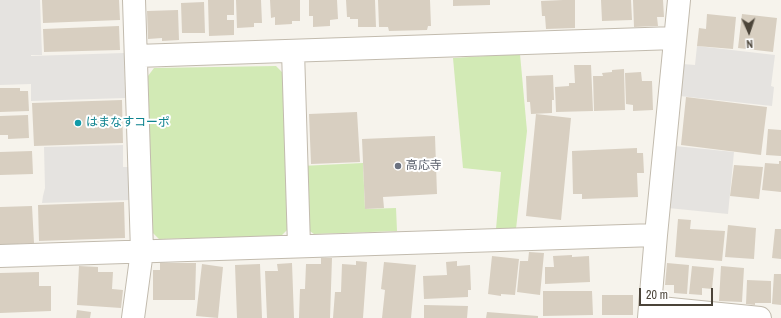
<!DOCTYPE html>
<meta charset="utf-8">
<style>
body{margin:0}
#map{position:relative;width:781px;height:318px;overflow:hidden;background:#f6f3ec;font-family:"Archivo Narrow",sans-serif}
canvas{display:block}
.north{position:absolute;left:729px;top:12px;width:40px;height:40px;-webkit-text-stroke:3px #fff;paint-order:stroke;rotate:177deg;font-size:11px;font-weight:700;line-height:16px;text-align:center;color:#4b4439}
.north::after{content:'';display:block;margin:auto;width:14px;height:18px;background:#4b4439;clip-path:polygon(50% 0,100% 100%,50% 72%,0 100%)}
.scale{position:absolute;left:639px;top:288px;width:74px;height:18px;box-sizing:border-box;border:2px solid #4b4439;border-top:0;padding-left:5px;font-size:12px;line-height:14px;white-space:nowrap;color:#4b4439;-webkit-text-stroke:3px #fff;paint-order:stroke}
</style>
<div id="map">
<canvas width="781" height="318"></canvas>
<div class="north">N</div>
<div class="scale">20 m</div>
</div>
<script>
const ctx = document.querySelector('canvas').getContext('2d');
ctx.lineJoin = 'round';
function fill(path, color) { ctx.fillStyle = color; ctx.fill(path, 'evenodd'); }
const shape = rows => new Path2D(rows.map(r => 'M' + r).join(''));
function trace(path, color, width, dash) { ctx.strokeStyle = color; ctx.lineWidth = width; ctx.lineCap = dash ? 'butt' : 'round'; ctx.setLineDash(dash || []); ctx.stroke(path); }
function label(font, color, halo, rows, align = 'center') {
  ctx.font = font + ' "Archivo Narrow","Noto Sans JP",sans-serif'; ctx.lineWidth = 4; ctx.setLineDash([]); ctx.textBaseline = 'middle'; ctx.strokeStyle = halo; ctx.fillStyle = color; for (const [text, x, y, turn = 0] of rows) {
    ctx.save(); ctx.translate(x, y); ctx.rotate((+turn || 0) * Math.PI / 180); ctx.textAlign = isNaN(turn) ? turn : align; if (halo) ctx.strokeText(text, 0, 0); ctx.fillText(text, 0, 0); ctx.restore();
  }
}
fill(shape([
 [520,54,527,131,516,229,496,229,501,172,463,168,453,58],
 [276,66,283,73,288,229,281,236,159,239,152,232,148,76,154,68],
 [363,163,365,209,396,208,397,231,314,234,304,227,301,166]
]), '#d2eab5');
fill(shape([
 [0,0,40,0,42,55,31,55,31,56,124,53,125,98,31,101,31,84,0,85],
 [697,46,775,55,771,86,774,87,772,106,680,96,683,64,695,65],
 [123,145,123,167,129,167,130,200,42,203,43,196,45,188,44,147],
 [675,146,734,152,728,214,668,208]
]), '#e5e3e0');
fill(shape([
 [42,0,119,0,120,20,43,23],
 [208,0,234,0,234,15,227,15,227,20,234,20,234,35,209,36],
 [236,0,261,0,262,23,254,23,254,27,237,28],
 [270,0,300,0,300,21,292,21,292,24,275,25,275,17,271,18],
 [309,0,337,0,338,19,330,20,330,26,313,27,313,16,309,16],
 [346,0,375,0,376,27,358,27,358,19,350,19,350,17,347,17],
 [378,0,430,0,431,26,428,26,427,30,389,31,388,27,379,27],
 [453,0,490,0,490,5,453,6],
 [563,0,575,0,575,28,546,29,545,16,542,16,541,1],
 [601,0,631,0,632,20,602,21],
 [633,0,663,0,664,17,657,17,658,26,634,27],
 [204,2,205,33,182,33,181,3],
 [178,10,179,40,162,41,162,38,148,39,147,11],
 [707,14,736,17,733,49,697,46,699,28,706,29],
 [742,14,777,18,773,52,738,48],
 [119,26,120,50,44,52,43,29],
 [574,65,591,65,593,111,556,112,555,87,569,86,569,83,575,83],
 [624,69,625,110,594,111,593,76,603,76,602,73,612,72,612,70],
 [641,72,642,81,652,81,653,110,633,111,633,105,626,104,625,73],
 [553,75,554,100,552,100,552,113,531,114,530,102,527,102,526,76],
 [0,88,20,88,20,91,28,91,29,111,0,112],
 [686,97,767,107,761,155,681,145],
 [122,100,123,143,34,146,32,103],
 [357,112,360,162,311,164,309,114],
 [536,114,571,118,561,220,526,216],
 [28,115,29,138,8,139,8,135,0,135,0,116],
 [768,129,781,130,781,156,766,155],
 [435,136,437,194,383,197,384,208,365,209,362,139],
 [637,148,637,153,643,153,644,173,637,173,638,197,582,199,582,194,573,194,572,151],
 [32,151,33,174,0,175,0,152],
 [779,161,781,161,781,192,762,190,765,163,779,164],
 [734,165,763,167,759,199,730,196],
 [124,202,125,238,39,241,38,205],
 [32,206,34,243,0,245,0,207],
 [678,219,691,220,690,229,725,231,722,261,675,257],
 [728,225,756,228,754,259,725,257],
 [775,229,781,229,781,259,772,258],
 [529,252,544,253,540,295,517,292,520,261,528,261],
 [572,255,572,257,589,256,590,282,545,284,545,267,554,267,553,256],
 [492,256,519,259,515,295,501,294,501,296,488,294],
 [321,258,332,258,330,318,299,318,300,289,305,289,306,264,321,264],
 [356,261,367,262,363,318,333,318,335,292,341,292,342,264,356,265],
 [457,261,457,266,470,265,471,290,468,290,468,297,424,299,423,276,447,275,446,262],
 [384,262,416,265,411,318,382,318,385,290,381,289],
 [160,263,196,263,195,300,153,300,153,270,160,270],
 [292,263,294,318,267,318,265,271,278,271,277,264],
 [667,263,689,265,687,294,674,293,674,285,665,285],
 [202,264,223,267,218,318,196,316],
 [260,264,262,318,237,318,235,265],
 [79,266,98,267,98,272,113,272,112,289,123,290,121,308,77,305],
 [692,266,714,268,712,289,702,288,702,295,689,294],
 [721,266,744,268,742,302,719,301],
 [39,272,39,286,51,286,51,311,0,313,0,273],
 [774,274,781,274,781,305,772,304],
 [747,280,771,281,771,303,755,303,755,305,746,304],
 [543,291,592,291,593,315,543,316],
 [602,295,633,295,633,315,602,315],
 [424,305,468,306,467,318,424,318],
 [77,310,91,312,90,318,76,318],
 [487,312,538,316,538,318,486,318]
]), '#d8cfc1');
const minor = shape([
 [293,51,299,246],
 [136,56,675,38],
 [0,256,656,235],
 [650,307,760,318],
 [133,318,142,251,134,0],
 [649,318,656,235,679,0]
]);
trace(minor, '#c2bbae', 24);
trace(minor, '#fff', 22);
for (const [x, y, r, color] of [
 [78,123,4,"#0f9aa8"],
 [398,166,4,"#6b7280"]
]) { const dot = new Path2D(); dot.arc(x, y, r, 0, 2 * Math.PI); ctx.fillStyle = color; ctx.fill(dot); trace(dot, '#fff', 1.5); }
label('12px', '#0d838f', '#fff', [
 ["はまなすコーポ",86,123]
], 'left');
label('12px', '#5b616d', '#fff', [
 ["高応寺",406,166]
], 'left');
</script>
